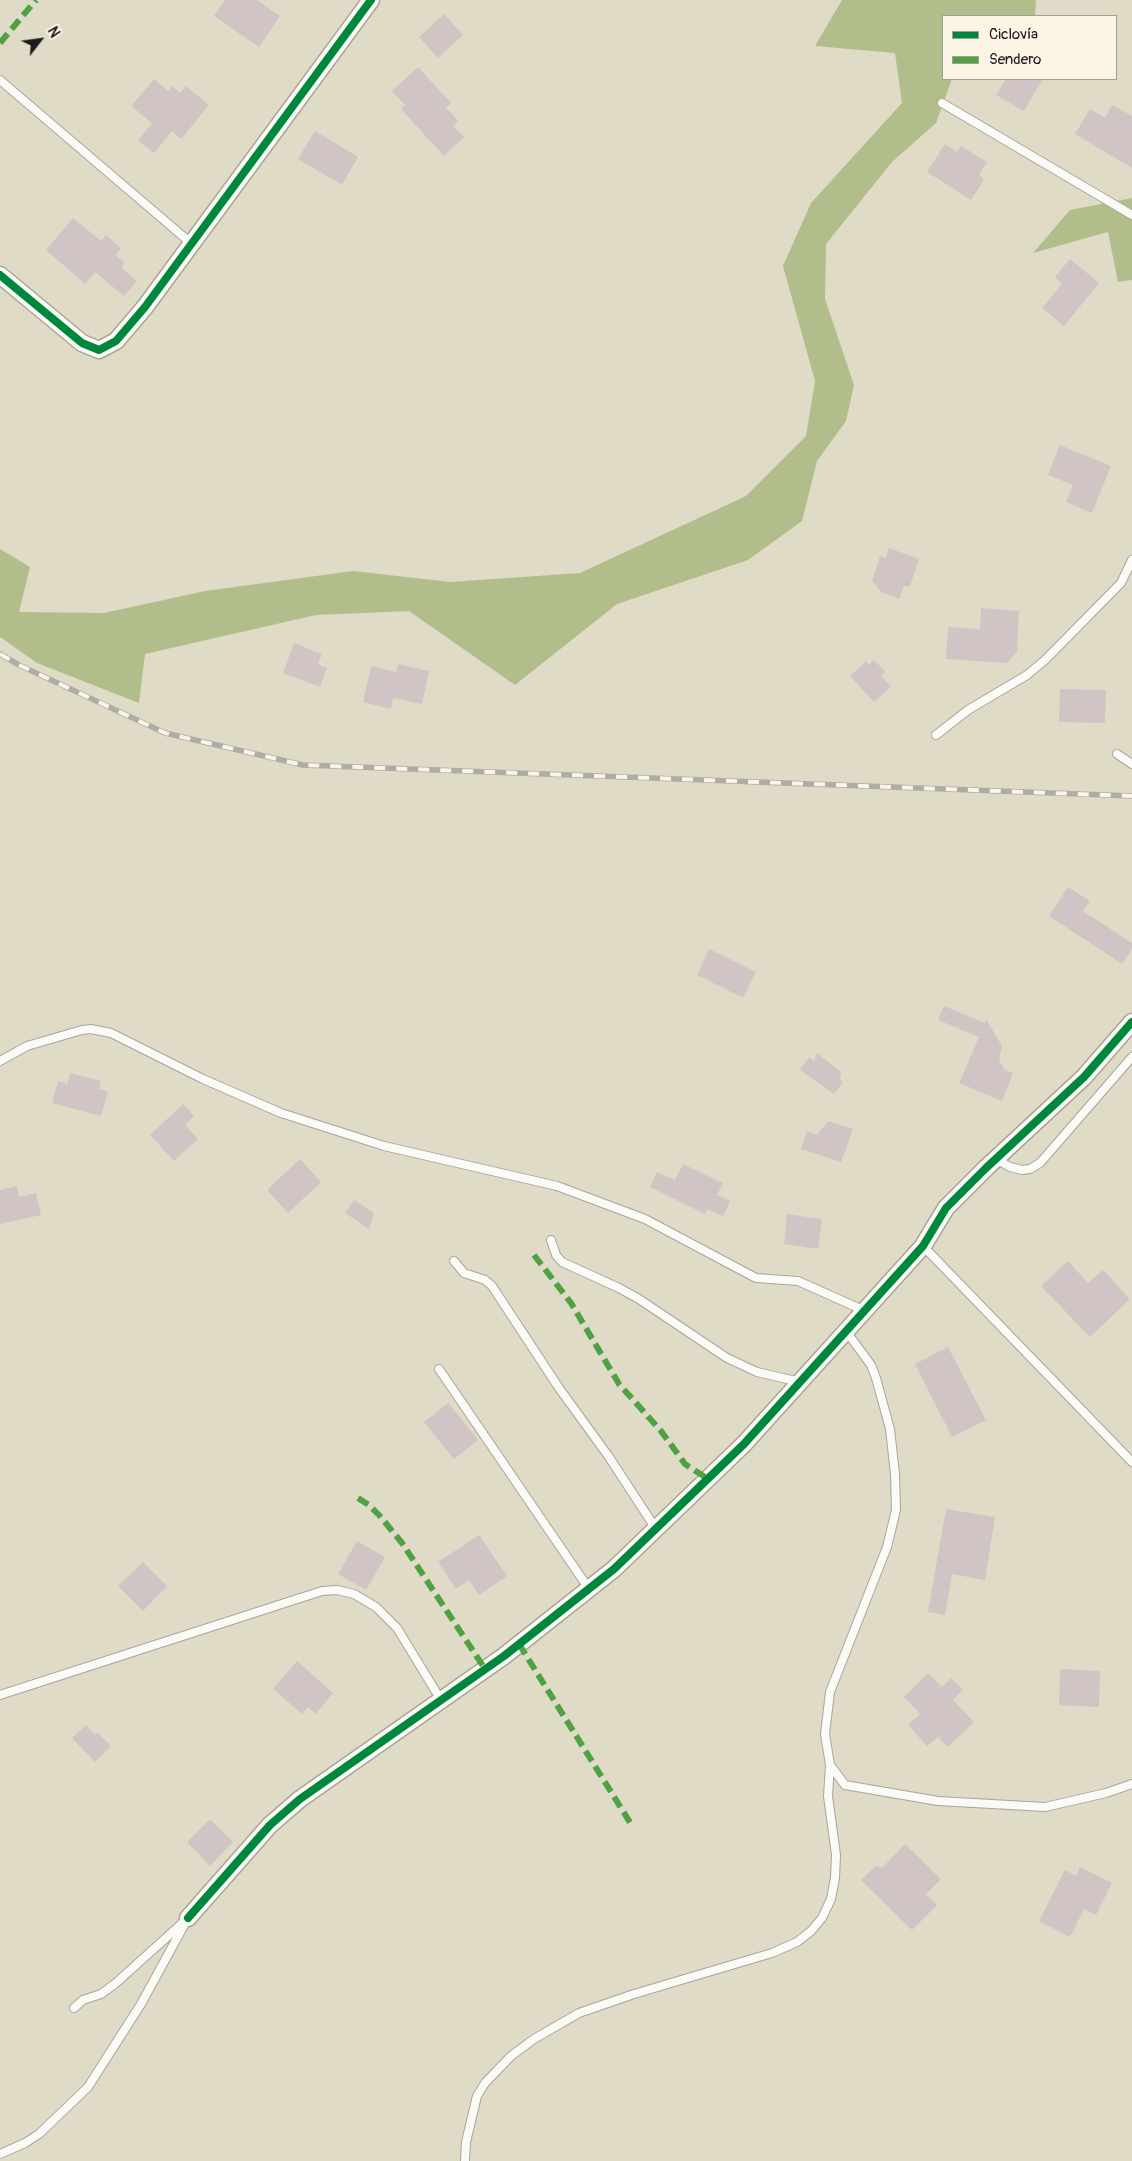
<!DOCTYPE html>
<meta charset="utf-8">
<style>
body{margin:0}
#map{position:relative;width:1132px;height:2161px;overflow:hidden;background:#dfdbc7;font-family:Pangolin,sans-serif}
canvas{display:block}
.legend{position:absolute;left:942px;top:15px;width:175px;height:65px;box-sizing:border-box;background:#fcf5e5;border:1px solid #a29e95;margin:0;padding:6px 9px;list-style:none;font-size:15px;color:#1c1c1c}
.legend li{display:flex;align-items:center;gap:10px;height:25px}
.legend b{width:25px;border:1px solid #a29e95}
.north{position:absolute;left:15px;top:15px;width:50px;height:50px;-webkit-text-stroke:4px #fcf5e5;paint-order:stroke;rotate:60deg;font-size:14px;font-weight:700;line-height:20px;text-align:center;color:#1c1c1c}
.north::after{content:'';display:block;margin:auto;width:18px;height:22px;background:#1c1c1c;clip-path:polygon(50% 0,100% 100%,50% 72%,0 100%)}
</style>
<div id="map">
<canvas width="1132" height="2161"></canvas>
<ul class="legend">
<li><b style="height:6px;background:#00873e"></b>Ciclovía</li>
<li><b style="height:6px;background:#4fa141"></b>Sendero</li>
</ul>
<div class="north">N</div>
</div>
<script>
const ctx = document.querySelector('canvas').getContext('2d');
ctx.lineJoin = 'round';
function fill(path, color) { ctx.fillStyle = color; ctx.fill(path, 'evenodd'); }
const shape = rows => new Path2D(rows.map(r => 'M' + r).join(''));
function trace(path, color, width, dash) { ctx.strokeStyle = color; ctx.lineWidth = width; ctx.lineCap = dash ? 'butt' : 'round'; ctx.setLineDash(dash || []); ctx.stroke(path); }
fill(shape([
 [842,0,1036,0,1035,16,943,16,943,79,952,79,936,123,892,162,826,244,825,299,854,385,846,421,817,461,802,521,748,560,617,604,515,685,409,611,316,615,145,654,139,703,37,663,0,637,0,549,30,567,19,612,104,613,205,591,353,571,450,582,580,573,746,496,806,436,815,381,783,266,811,203,902,103,895,53,815,46],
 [1132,198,1132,280,1118,282,1108,232,1033,253,1070,210]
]), '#b1be8b');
fill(shape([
 [225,0,257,0,280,16,259,47,214,16],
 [444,14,463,35,438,58,419,37],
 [418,67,451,103,446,107,458,121,453,126,464,137,444,156,401,109,405,105,392,91],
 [154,79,168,91,172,86,180,93,186,86,209,105,181,139,172,131,154,153,138,141,152,123,131,106],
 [1006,79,1043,79,1024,111,996,95],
 [1112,105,1132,116,1132,168,1075,134,1090,109,1105,118],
 [315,131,358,157,342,185,298,159],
 [945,144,957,152,961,146,987,162,979,174,984,180,971,200,927,172],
 [73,218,101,241,106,235,121,248,115,255,124,262,122,268,137,281,124,296,95,272,85,284,46,250],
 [1070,259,1099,283,1064,326,1042,308,1062,284,1055,277],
 [1060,445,1111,466,1092,513,1066,502,1073,485,1048,475],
 [889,548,919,559,910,586,904,586,899,599,881,592,872,581,880,556,886,558],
 [981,608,1019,611,1017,652,1007,663,946,659,948,627,980,629],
 [294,643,322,654,318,664,327,668,320,687,283,673],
 [874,660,886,672,881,676,891,686,874,702,850,676,866,661,869,665],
 [398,664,429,671,422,704,393,698,391,709,363,702,371,666,396,672],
 [1060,689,1106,690,1105,723,1059,722],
 [1068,887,1090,901,1083,911,1132,943,1132,949,1122,964,1049,916],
 [709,949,756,972,743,998,697,975],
 [944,1006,985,1023,986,1019,1002,1046,999,1060,1005,1070,1013,1073,1002,1101,959,1083,979,1037,938,1020],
 [817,1053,841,1072,840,1080,843,1082,834,1094,800,1070,809,1057,814,1061],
 [70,1073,101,1081,99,1089,108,1092,101,1116,52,1103,58,1081,67,1084],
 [183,1104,194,1116,185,1125,198,1139,174,1161,150,1135],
 [828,1121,853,1129,841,1162,801,1149,807,1131,817,1135],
 [300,1159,321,1182,288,1213,267,1190],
 [683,1164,723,1183,717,1195,730,1201,723,1216,707,1209,705,1214,650,1187,657,1172,675,1180],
 [17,1186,19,1197,36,1193,41,1215,0,1224,0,1190],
 [354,1200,374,1213,369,1229,345,1213],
 [787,1214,822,1219,818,1249,784,1244],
 [1068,1261,1088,1283,1103,1270,1130,1299,1090,1337,1041,1286],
 [948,1347,986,1420,952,1437,915,1364],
 [448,1403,478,1440,454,1459,424,1422],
 [946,1509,995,1517,985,1580,952,1574,945,1615,928,1612],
 [479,1535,507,1576,479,1595,469,1580,456,1589,438,1562],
 [357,1541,385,1557,366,1590,338,1574],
 [143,1562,167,1586,143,1611,118,1586],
 [297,1661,333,1693,316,1714,308,1707,302,1714,273,1689],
 [1060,1669,1100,1671,1099,1707,1059,1705],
 [928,1673,942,1687,951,1678,963,1690,953,1700,974,1722,948,1747,938,1737,927,1746,908,1725,920,1714,904,1697],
 [86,1725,95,1735,98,1733,111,1746,95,1762,72,1738],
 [210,1819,233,1842,210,1866,187,1842],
 [905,1844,941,1879,926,1894,937,1905,912,1930,861,1880,876,1866,882,1868],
 [1080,1867,1112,1883,1096,1915,1084,1909,1070,1937,1039,1921,1065,1870,1076,1876]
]), '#d0c5c4');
const lane = shape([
 [0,80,192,244],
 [942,103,1132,215],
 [936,735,968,710,1027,675,1045,660,1121,583,1132,560],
 [1117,754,1132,764],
 [0,1061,27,1046,82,1030,91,1029,111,1033,203,1079,281,1113,384,1146,557,1186,645,1219,756,1278,798,1281,863,1310],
 [996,1159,1010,1167,1022,1170,1030,1169,1040,1163,1132,1057],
 [551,1240,556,1255,562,1262,619,1288,639,1299,727,1358,757,1372,800,1382],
 [923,1246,1132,1462],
 [454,1261,464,1273,485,1280,492,1286,559,1388,609,1457,656,1529],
 [846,1331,871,1365,876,1378,890,1429,895,1474,896,1510,887,1547,830,1692,825,1734,830,1765,845,1785,938,1801,1045,1807,1106,1793,1132,1784],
 [439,1369,589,1589],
 [0,1695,322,1591,337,1590,354,1594,376,1607,397,1628,441,1700],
 [0,2154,25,2143,39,2134,88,2087,141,2004,188,1918,116,1983,101,1994,83,2000,74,2008],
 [465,2161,466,2142,477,2096,485,2083,511,2056,534,2039,579,2013,634,1994,772,1953,797,1942,811,1931,822,1918,831,1899,835,1878,836,1855,828,1796,830,1765]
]);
const street = shape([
 [0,275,82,343,99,350,116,341,145,307,371,0],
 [188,1918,270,1825,300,1799,504,1656,614,1569,744,1444,923,1246,946,1208,986,1168,1084,1077,1132,1022]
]);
trace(lane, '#a8a599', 10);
trace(street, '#a8a599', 19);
trace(lane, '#fafaf7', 8);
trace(street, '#fafaf7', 16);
const rail = shape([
 [0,654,19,665,165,733,303,765,1132,796]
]);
trace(rail, '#adaca9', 5.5);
trace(rail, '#fcf5e5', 4, [11]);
trace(shape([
 [0,43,36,0],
 [534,1255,571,1303,619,1384,661,1431,685,1464,708,1479],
 [358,1498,369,1505,380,1516,402,1543,485,1669],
 [519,1644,631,1824]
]), '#4fa141', 6, [12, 6]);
trace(shape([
 [0,275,82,343,99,350,116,341,145,307,371,0],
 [188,1918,270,1825,300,1799,504,1656,614,1569,744,1444,923,1246,946,1208,986,1168,1084,1077,1132,1022]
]), '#00873e', 8);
</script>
